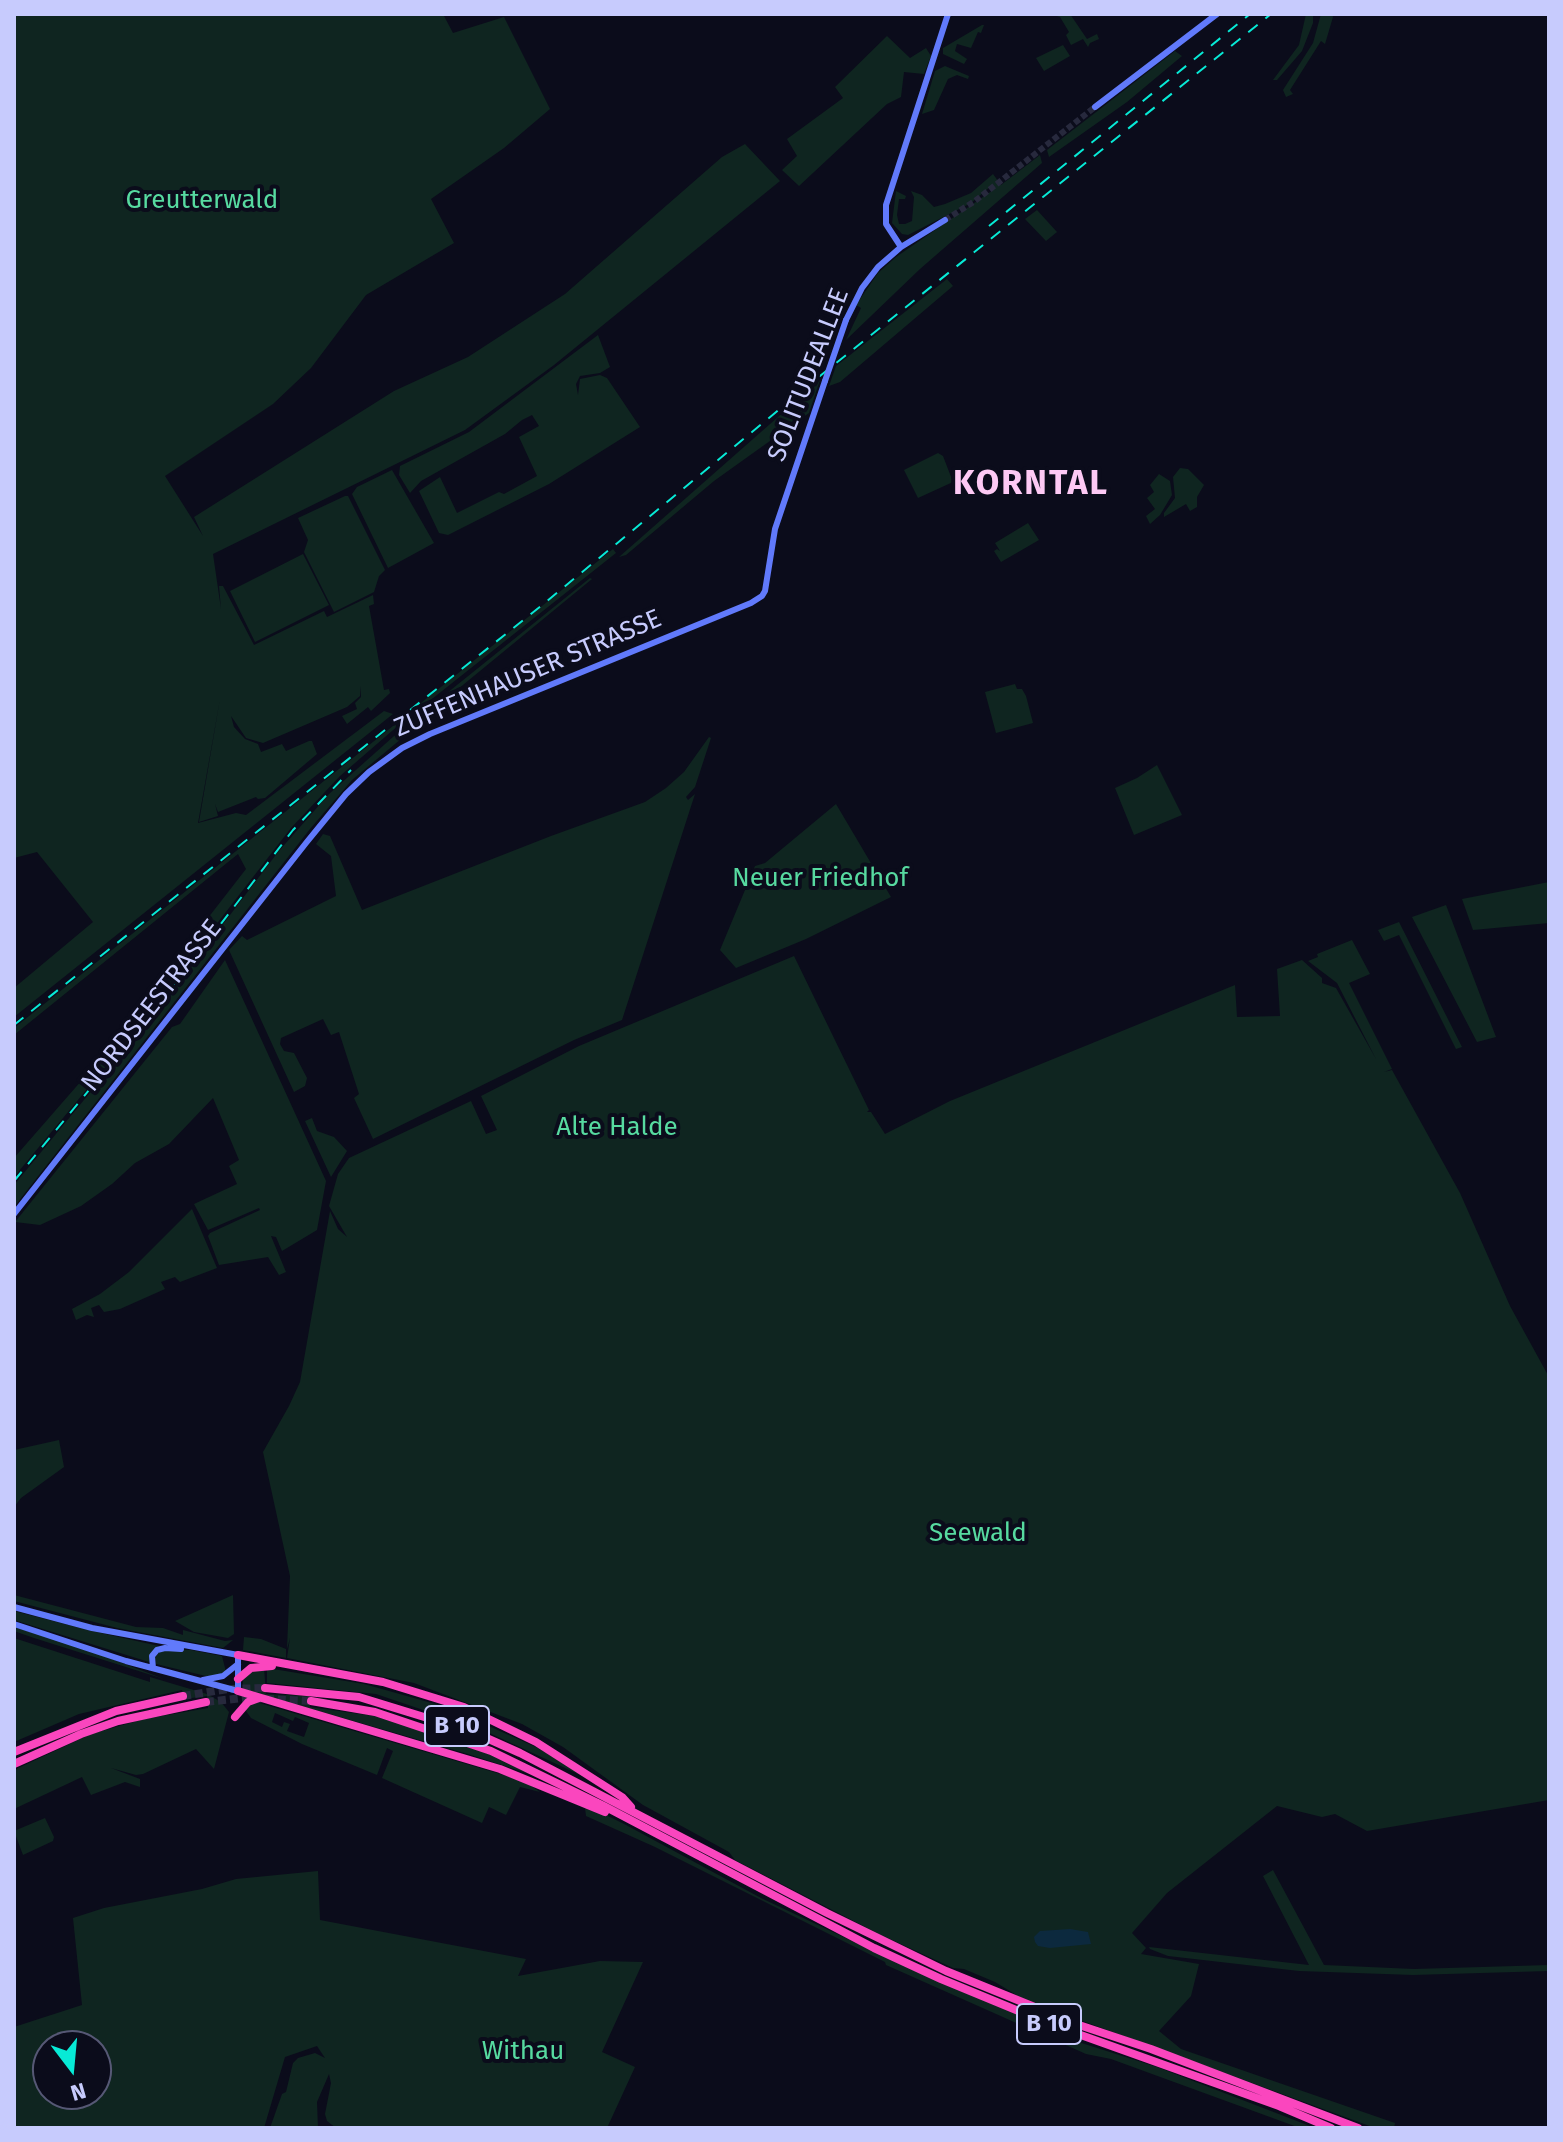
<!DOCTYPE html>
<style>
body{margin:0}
#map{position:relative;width:1563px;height:2142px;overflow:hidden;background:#0b0c1b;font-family:"Fira Sans",sans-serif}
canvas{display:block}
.frame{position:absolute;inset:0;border:16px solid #c7cbfd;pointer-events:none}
.north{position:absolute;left:32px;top:2030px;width:80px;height:80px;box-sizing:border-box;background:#0b0c1b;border:2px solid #565875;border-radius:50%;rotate:164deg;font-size:22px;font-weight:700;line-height:32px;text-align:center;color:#c7cbfd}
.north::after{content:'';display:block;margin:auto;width:28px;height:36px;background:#07ead6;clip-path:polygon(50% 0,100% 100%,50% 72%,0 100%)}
</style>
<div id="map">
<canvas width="1563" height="2142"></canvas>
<div class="frame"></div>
<div class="north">N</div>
</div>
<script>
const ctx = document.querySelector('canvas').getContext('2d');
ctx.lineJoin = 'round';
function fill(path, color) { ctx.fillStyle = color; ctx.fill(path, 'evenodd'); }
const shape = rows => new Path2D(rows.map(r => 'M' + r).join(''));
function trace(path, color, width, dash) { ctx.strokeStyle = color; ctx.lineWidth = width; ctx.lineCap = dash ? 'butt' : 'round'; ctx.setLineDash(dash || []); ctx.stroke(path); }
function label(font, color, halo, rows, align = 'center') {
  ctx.font = font + ' "Fira Sans",sans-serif'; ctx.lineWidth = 8; ctx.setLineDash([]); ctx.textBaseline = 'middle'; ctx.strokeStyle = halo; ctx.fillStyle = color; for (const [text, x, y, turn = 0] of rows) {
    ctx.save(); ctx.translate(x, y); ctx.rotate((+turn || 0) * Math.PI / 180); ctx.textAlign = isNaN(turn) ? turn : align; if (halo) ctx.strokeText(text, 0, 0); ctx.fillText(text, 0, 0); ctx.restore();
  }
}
fill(shape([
 [14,14,443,14,453,33,504,17,550,109,504,148,431,199,454,243,366,295,311,368,273,404,165,476,203,536,194,517,394,391,468,357,565,294,722,157,745,144,780,181,554,365,465,430,213,554,221,609,219,586,223,586,254,645,324,611,327,617,373,595,374,604,369,606,384,690,389,689,390,693,371,711,368,707,347,724,342,716,357,709,355,703,361,697,361,686,360,696,347,707,263,743,246,738,231,716,234,727,245,739,258,744,261,752,282,744,286,751,309,741,312,741,317,754,265,798,258,799,256,797,218,812,215,804,218,816,199,822,220,699,198,823,236,813,246,815,384,711,393,714,14,1017,14,988,93,922,37,852,14,858],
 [1051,14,1070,14,1087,39,1097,34,1099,39,1090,43,1088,47,1083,39,1071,45,1066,35,1069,32,1060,17],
 [1306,14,1313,14,1313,23,1302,51,1277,80,1273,80,1299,45],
 [1321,14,1332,14,1333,17,1325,44,1321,41,1290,90,1293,94,1286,97,1283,90,1313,43],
 [982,25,984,25,981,33,978,32,971,48,957,44,955,51,967,59,964,64,943,54,943,48],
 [887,36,910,58,926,48,931,56,924,74,904,72,901,97,887,104,799,186,782,170,797,156,787,139,843,98,835,87],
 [1063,45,1070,56,1044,71,1036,58],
 [1175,51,1182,56,1127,102,1049,157,1047,150],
 [945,66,969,76,968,79,957,75,948,79,934,110,922,114,935,71],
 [1040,155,1042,163,920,269,846,340,861,308,856,305,878,273,896,257,996,188,991,186,971,203,908,235,902,234,892,223,896,191,906,196,905,199,899,199,897,215,899,224,905,224,912,221,914,197,911,191,922,195,934,207,945,204,971,193,993,174,1001,185],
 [1037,210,1057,232,1046,241,1025,219],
 [947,279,953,286,840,382,829,386,836,366],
 [598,335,610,367,600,373,580,376,576,384,578,395,580,379,600,375,607,378,640,427,549,484,448,535,439,533,419,491,440,477,457,513,499,492,504,494,537,476,519,437,539,426,532,415,522,420,505,434,421,481,410,493,399,475,400,466,469,432],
 [820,380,809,413,714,481,626,555,619,557],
 [938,453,943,456,953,482,918,498,904,470],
 [1180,468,1188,469,1204,485,1197,497,1197,507,1190,511,1186,504,1164,517,1164,513,1175,498,1173,477],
 [392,470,434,543,388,568,352,494,357,487],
 [1159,474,1170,481,1172,495,1160,515,1150,524,1146,516,1155,509,1147,498,1154,492,1150,485],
 [345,496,348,496,385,570,379,576,374,592,334,612,304,552,308,540,298,518],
 [1028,523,1039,540,1001,562,994,551,997,549,1000,551,995,543],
 [613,549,616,553,408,718,406,715],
 [303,554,329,605,255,642,230,591],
 [590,578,592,579,413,726,411,722],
 [1015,684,1017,689,1022,689,1026,696,1033,723,996,733,985,692],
 [398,722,400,724,340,776,291,828,112,1059,14,1177,14,1158,82,1080,246,869,238,854,14,1035,14,1028],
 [403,728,407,734,352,780,310,829,14,1207,14,1185,153,1016,278,852,329,794],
 [709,737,711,738,695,787,686,797,688,800,695,794,622,1020,574,1040,373,1139,354,1098,359,1094,339,1032,331,1035,323,1019,281,1038,280,1044,284,1051,294,1053,307,1078,305,1086,294,1092,229,950,242,936,247,940,336,896,331,856,316,844,323,834,330,836,362,910,551,836,645,802,666,788,684,772],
 [1157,765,1182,815,1134,835,1115,788,1137,778],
 [836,804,891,897,806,939,736,968,720,950,755,866,765,863],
 [1549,882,1549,923,1473,930,1462,899],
 [1446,905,1496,1037,1477,1042,1412,917],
 [1399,922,1462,1047,1456,1049,1399,935,1384,941,1378,930],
 [1352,940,1370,974,1349,983,1392,1069,1384,1072,1392,1070,1460,1193,1510,1306,1549,1377,1549,1800,1367,1831,1335,1814,1322,1817,1277,1806,1167,1893,1132,1933,1146,1948,1141,1954,1199,1964,1191,1996,1159,2031,1181,2049,1395,2123,1394,2128,1375,2128,1080,2020,1018,1996,995,1982,964,1969,953,1968,879,1934,735,1860,729,1852,643,1805,563,1747,522,1724,414,1683,287,1658,290,1638,287,1649,290,1576,263,1452,289,1406,300,1382,330,1211,338,1229,347,1237,329,1206,338,1174,349,1158,471,1101,486,1134,497,1130,481,1096,579,1046,794,956,869,1110,867,1112,871,1112,885,1134,950,1101,1235,985,1237,1017,1280,1016,1277,969,1302,960,1322,978,1322,983,1336,988,1376,1059,1337,983,1308,961,1318,957,1317,954],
 [225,960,326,1181,317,1230,282,1251,276,1237,271,1236,286,1272,279,1275,268,1257,219,1265,208,1236,210,1233,260,1210,259,1208,208,1230,194,1204,237,1184,229,1166,239,1160,213,1098,169,1144,135,1163,112,1184,81,1206,40,1225,15,1222,172,1027,180,1024],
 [312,1118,317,1131,334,1137,347,1151,331,1177,305,1121],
 [192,1209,217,1268,180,1282,175,1277,161,1282,165,1289,120,1309,104,1312,99,1305,91,1308,94,1317,87,1315,76,1320,72,1309,100,1294,129,1272],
 [59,1440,64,1467,21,1498,14,1507,14,1450],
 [14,1595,136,1627,163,1628,183,1635,183,1630,225,1641,233,1640,223,1648,117,1628,14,1601],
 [233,1595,234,1634,228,1638,194,1632,175,1621],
 [14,1611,92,1631,159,1646,152,1651,149,1662,14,1620],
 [14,1627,91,1651,164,1679,34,1638,14,1631],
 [244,1637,261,1639,286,1649,286,1658,243,1650],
 [14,1638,150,1682,150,1677,207,1694,221,1702,229,1712,214,1769,196,1749,143,1774,136,1775,111,1768,140,1779,140,1787,125,1782,91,1795,82,1777,14,1809,14,1770,91,1734,144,1719,208,1708,207,1696,184,1699,182,1690,79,1714,14,1742],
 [165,1649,191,1650,222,1656,226,1672,210,1677,156,1664,155,1658,159,1652],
 [264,1668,266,1694,310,1696,310,1707,381,1717,485,1752,548,1780,468,1754,250,1691,243,1685,243,1677,254,1669],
 [267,1668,364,1684,446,1707,538,1748,591,1780,485,1731,376,1694,267,1683],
 [256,1702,524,1781,540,1792,520,1787,506,1815,489,1807,482,1823,382,1778,393,1751,387,1748,377,1775,302,1744,251,1718,246,1711,247,1706],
 [275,1713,293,1721,295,1717,309,1723,304,1737,287,1731,290,1724,284,1722,282,1727,272,1722],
 [585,1808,592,1808,626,1825,761,1898,890,1959,1048,2027,1069,2039,1157,2067,1315,2128,1300,2128,1111,2059,1086,2054,886,1965,885,1962,655,1847,586,1816],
 [45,1818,54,1837,53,1841,23,1855,14,1831],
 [1273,1870,1324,1965,1414,1969,1549,1965,1549,1971,1413,1975,1299,1971,1168,1956,1150,1949,1149,1947,1309,1965,1263,1876],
 [318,1871,320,1920,526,1959,518,1976,600,1961,643,1962,602,2052,635,2067,607,2128,336,2128,327,2121,325,2114,331,2083,329,2074,317,2102,318,2128,270,2128,282,2094,286,2092,293,2063,298,2058,315,2053,325,2058,317,2046,285,2057,264,2128,14,2128,14,2027,82,2005,73,1918,104,1908,202,1889,236,1879],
 [48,2046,96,2046,96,2094,48,2094]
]), '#0f2520');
fill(shape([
 [1070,1929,1088,1932,1091,1944,1050,1948,1038,1946,1035,1942,1034,1937,1040,1931]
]), '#0c293e');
trace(shape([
 [945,220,975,201,1095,107]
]), '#27293d', 6, [6, 3]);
trace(shape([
 [183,1696,228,1689,265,1688],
 [206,1702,243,1698,311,1701]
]), '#27293d', 8, [8, 4]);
trace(shape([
 [1095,107,1217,14],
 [901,247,886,224,886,205,948,14],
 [846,320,862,288,878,267,901,247,945,220],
 [14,1214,306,843,346,794,369,772,402,748,430,734,751,603,762,596,765,591,775,529,825,381],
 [14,1607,92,1628,238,1655,238,1691,126,1661,14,1624],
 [153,1668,152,1656,157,1650,165,1648,181,1649],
 [203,1680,223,1676,238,1664]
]), '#617afb', 6);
trace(shape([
 [238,1655,383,1682,464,1707,536,1742,622,1797,631,1807],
 [238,1679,251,1668,272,1666],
 [265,1688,359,1697,473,1732,520,1753,827,1913,946,1971,1079,2025,1151,2049,1358,2128],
 [238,1691,500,1769,605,1812],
 [311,1701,375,1712,491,1751,602,1805,874,1948,941,1979,1050,2024,1279,2106,1331,2128],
 [235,1717,248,1702,259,1698],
 [14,1752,116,1711,183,1696],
 [14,1764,81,1734,118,1721,206,1702]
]), '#fa46be', 8);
trace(shape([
 [989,226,1250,14],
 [14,1025,541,606,815,380,1271,14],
 [14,1181,151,1015,293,830,351,770]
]), '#07ead6', 2, [12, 10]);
trace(shape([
 [825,381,846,320]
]), '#617afb', 6);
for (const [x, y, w] of [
 [457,1726,64],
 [1049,2024,64]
]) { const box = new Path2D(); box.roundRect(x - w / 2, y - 20, w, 40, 6); ctx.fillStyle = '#0b0c1b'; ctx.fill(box); trace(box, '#c7cbfd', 2); }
label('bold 24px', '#c7cbfd', null, [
 ["B 10",457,1726],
 ["B 10",1049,2024]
]);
label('26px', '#57daa0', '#0b0c1b', [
 ["Greutterwald",202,201],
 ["Neuer Friedhof",820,879],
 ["Alte Halde",617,1128],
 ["Seewald",978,1534],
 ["Withau",523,2052]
]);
label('26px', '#c7cbfd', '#0b0c1b', [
 ["SOLITUDEALLEE",809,375,-69],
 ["ZUFFENHAUSER STRASSE",528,674,-23],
 ["NORDSEESTRASSE",152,1006,-52]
]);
ctx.letterSpacing = '2px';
label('bold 34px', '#fdc9f4', '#0b0c1b', [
 ["KORNTAL",1031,485]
]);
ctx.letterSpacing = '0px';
</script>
